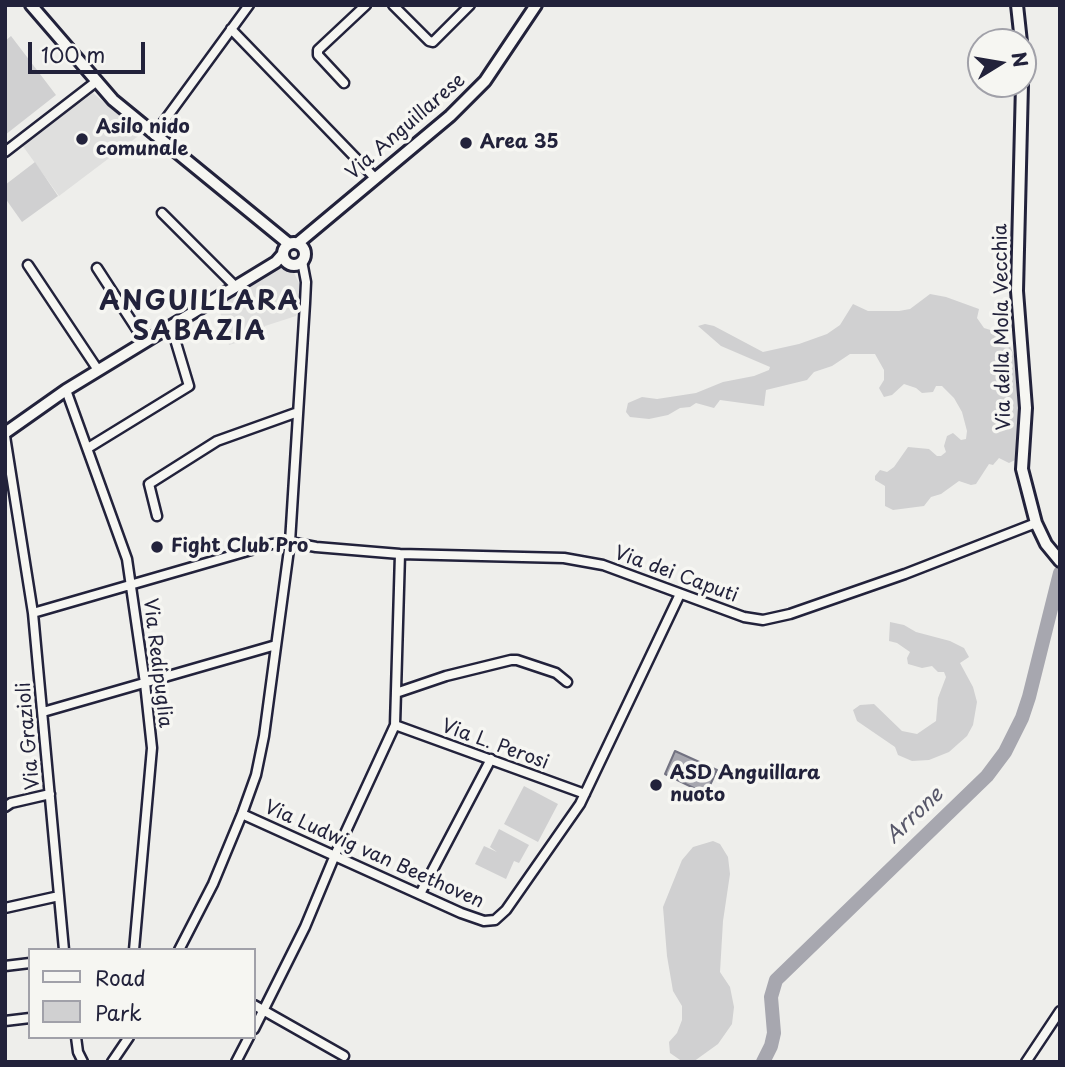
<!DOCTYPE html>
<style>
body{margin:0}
#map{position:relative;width:1065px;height:1067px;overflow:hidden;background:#eeeeeb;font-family:"Playpen Sans",sans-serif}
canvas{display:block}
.frame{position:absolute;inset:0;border:7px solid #22223b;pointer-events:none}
.legend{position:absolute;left:28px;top:948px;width:228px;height:91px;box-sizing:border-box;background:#f6f6f2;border:2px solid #a1a1a9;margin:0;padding:9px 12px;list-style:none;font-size:21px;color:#22223b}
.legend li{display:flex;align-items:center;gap:14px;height:35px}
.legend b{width:35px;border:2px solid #a1a1a9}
.north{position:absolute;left:967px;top:28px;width:70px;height:70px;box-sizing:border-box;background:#f6f6f2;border:2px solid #a1a1a9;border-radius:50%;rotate:79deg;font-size:19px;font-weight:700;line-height:28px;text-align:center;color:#22223b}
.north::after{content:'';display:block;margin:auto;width:24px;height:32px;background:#22223b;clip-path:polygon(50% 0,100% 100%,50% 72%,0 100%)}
.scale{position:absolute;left:28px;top:42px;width:117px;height:32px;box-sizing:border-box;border:4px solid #22223b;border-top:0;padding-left:9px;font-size:21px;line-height:24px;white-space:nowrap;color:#22223b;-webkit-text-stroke:5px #f6f6f2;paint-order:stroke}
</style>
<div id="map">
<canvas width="1065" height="1067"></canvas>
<div class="frame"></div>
<ul class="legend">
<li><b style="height:9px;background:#f6f6f2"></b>Road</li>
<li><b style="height:19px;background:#d0d0d1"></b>Park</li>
</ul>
<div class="north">N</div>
<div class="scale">100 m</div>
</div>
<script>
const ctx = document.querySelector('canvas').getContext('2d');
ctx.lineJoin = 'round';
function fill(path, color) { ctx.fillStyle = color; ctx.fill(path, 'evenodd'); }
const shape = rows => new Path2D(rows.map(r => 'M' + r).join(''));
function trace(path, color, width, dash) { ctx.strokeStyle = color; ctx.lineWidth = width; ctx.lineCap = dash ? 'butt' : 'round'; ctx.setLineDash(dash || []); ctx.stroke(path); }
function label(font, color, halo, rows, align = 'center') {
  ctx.font = font + ' "Playpen Sans",sans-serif'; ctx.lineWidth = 7; ctx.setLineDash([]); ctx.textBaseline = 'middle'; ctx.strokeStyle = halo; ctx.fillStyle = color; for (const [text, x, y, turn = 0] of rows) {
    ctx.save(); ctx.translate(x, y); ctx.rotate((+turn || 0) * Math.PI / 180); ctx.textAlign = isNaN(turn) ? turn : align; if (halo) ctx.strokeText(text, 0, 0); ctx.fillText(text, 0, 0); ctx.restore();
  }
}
fill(shape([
 [93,93,141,134,59,196,22,145],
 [280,268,293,271,300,285,300,306,296,316,265,326,259,336,229,345,218,304,263,275]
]), '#dfdfde');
fill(shape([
 [11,36,56,95,5,135,5,41],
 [35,162,58,196,22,222,5,198,5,185],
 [930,294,946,297,979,309,977,318,984,328,997,332,1007,340,1018,363,1021,419,1015,460,1009,463,999,458,993,465,989,464,976,484,971,485,959,481,941,494,931,497,924,506,893,510,885,506,885,486,875,480,875,476,880,470,887,472,894,467,908,447,929,449,937,456,941,456,946,452,944,446,947,436,953,433,961,440,966,439,967,431,962,412,954,398,942,386,936,386,933,392,922,393,916,388,904,384,892,395,884,397,879,388,884,380,884,370,875,354,850,354,832,366,814,372,807,380,766,390,764,406,720,400,714,408,696,403,690,407,680,408,668,415,649,419,630,417,626,412,628,403,642,397,657,399,696,393,723,382,754,376,769,370,770,367,721,346,698,326,705,324,714,326,763,352,799,344,827,334,840,325,853,304,868,311,899,311,910,309],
 [890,622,904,625,916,632,950,641,964,648,969,657,960,663,973,687,977,702,973,725,967,736,949,752,929,760,912,761,898,755,895,747,857,721,853,710,860,705,874,704,902,731,917,734,936,721,938,698,946,677,944,672,938,672,932,666,922,668,908,664,907,658,910,652,897,643,889,641],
 [524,786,558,804,538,842,504,824],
 [499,829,529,845,519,863,514,861,506,879,475,864,484,846,497,852,490,847],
 [713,841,720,844,728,857,730,874,723,921,720,972,730,987,734,1007,732,1024,718,1044,693,1062,683,1062,670,1053,669,1042,677,1033,682,1020,682,1006,673,991,667,956,663,907,682,860,693,847]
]), '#d0d0d1');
const water = shape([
 [675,751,717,770,706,794,665,774,675,751]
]);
fill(water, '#a7a7af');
trace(water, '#727281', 2);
trace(shape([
 [763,1062,771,1046,774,1033,771,997,776,980,987,776,1005,752,1022,718,1029,697,1060,573]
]), '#a7a7af', 14);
const street = shape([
 [393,5,429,41,433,42,470,5],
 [231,29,375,178],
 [344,83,318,55,318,50,366,5],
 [154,135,249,5],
 [5,152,97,81],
 [162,213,235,286],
 [28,265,98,370],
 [97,268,145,342],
 [66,390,127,559,145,683,152,748,134,950],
 [5,436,33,613,64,950],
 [88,448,189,386,171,326],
 [157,516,149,484,217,441,298,412],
 [33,613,272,544,290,542,316,547,400,554,564,558,603,565,744,617,763,620,790,614,905,574,1036,523],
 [396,693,446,676,511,660,517,660,556,673,567,682],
 [43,712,276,645],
 [395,725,585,794],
 [5,807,11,803,50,794],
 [242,814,461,913,484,921,495,920,506,910,580,804,680,594],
 [420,894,491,759],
 [5,908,59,896],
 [179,950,213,884,242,814,256,775,264,736,290,542,305,303,306,282,302,261],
 [5,966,30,963],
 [254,1005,344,1056],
 [5,1021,30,1018],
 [254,1029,305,927,335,855,395,725,400,554],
 [76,1037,78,1052,83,1062],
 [112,1062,129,1037],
 [236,1062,249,1037],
 [1026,1062,1060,1011]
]);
const secondary = shape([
 [31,5,113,100,289,244],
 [1017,5,1021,42],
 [1022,84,1017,291,1026,408,1022,469,1036,523,1046,544,1060,561],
 [298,243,450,116,485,81,536,5],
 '283 254a11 11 0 1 1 22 0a11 11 0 1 1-22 0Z',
 [5,433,66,390,276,262,283,254]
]);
trace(street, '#22223b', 13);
trace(secondary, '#22223b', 16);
trace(street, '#f6f6f2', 8);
trace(secondary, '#f6f6f2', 10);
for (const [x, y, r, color] of [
 [82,139,7,"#22223b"],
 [466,143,7,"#22223b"],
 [157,547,7,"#22223b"],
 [656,785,7,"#22223b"]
]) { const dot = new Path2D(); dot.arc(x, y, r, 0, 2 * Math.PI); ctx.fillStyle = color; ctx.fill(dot); trace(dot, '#f6f6f2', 2.5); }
label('19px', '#22223b', '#f6f6f2', [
 ["Via Anguillarese",406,127,-41],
 ["Via della Mola Vecchia",1003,327,-91],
 ["Via dei Caputi",676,575,20],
 ["Via Redipuglia",157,663,83],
 ["Via Grazioli",29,736,-95],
 ["Via L. Perosi",495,745,20],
 ["Via Ludwig van Beethoven",374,855,24]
]);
label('bold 19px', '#22223b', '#f6f6f2', [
 ["Asilo nido",96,128],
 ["comunale",96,150],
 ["Area 35",480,143],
 ["Fight Club Pro",171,547],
 ["ASD Anguillara",670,774],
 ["nuoto",670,796]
], 'left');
label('italic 21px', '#575769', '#f6f6f2', [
 ["Arrone",915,816,-44]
]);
ctx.letterSpacing = '2px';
label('bold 26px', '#22223b', '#f6f6f2', [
 ["ANGUILLARA",200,303],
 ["SABAZIA",200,333]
]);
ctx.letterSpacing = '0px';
</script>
